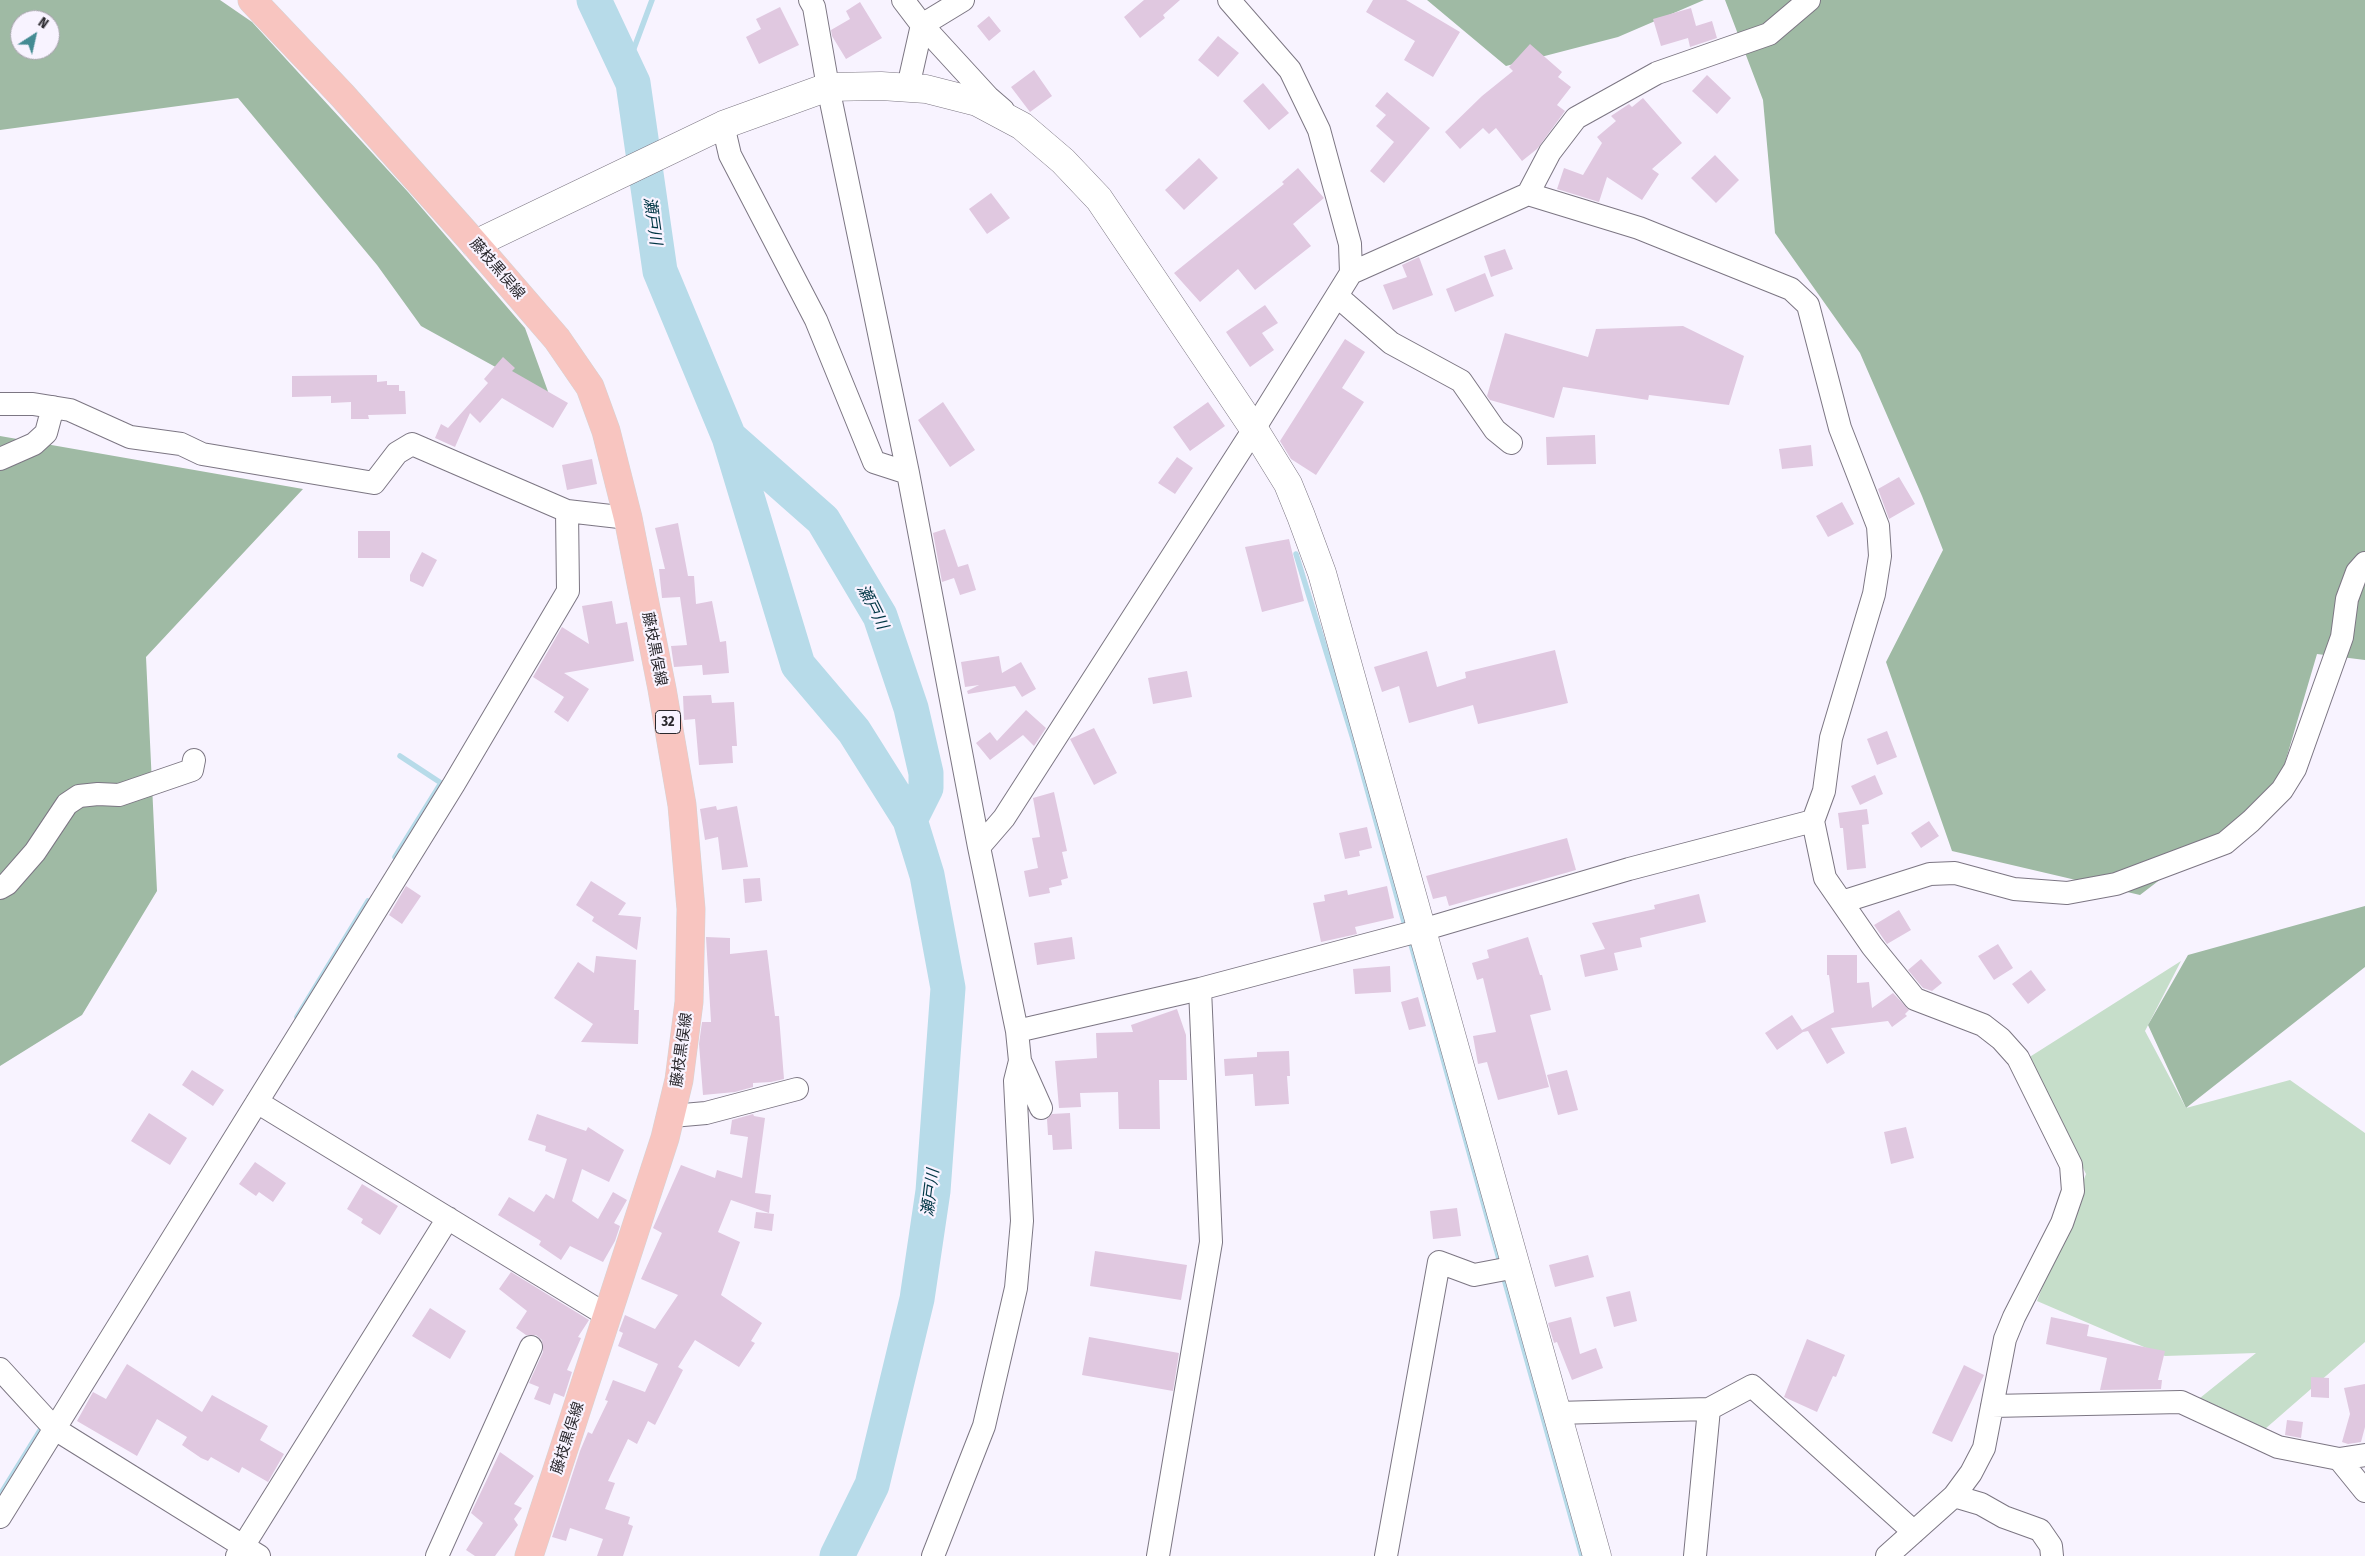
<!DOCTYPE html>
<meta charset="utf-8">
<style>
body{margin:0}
#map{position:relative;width:2365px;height:1556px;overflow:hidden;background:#f8f3ff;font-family:"Fira Sans Condensed",sans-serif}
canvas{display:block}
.north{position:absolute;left:10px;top:10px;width:50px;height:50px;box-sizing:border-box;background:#f8f3ff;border:1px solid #a6a2ab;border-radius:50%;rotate:35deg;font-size:14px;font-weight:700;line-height:20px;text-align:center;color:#2a282d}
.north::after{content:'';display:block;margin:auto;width:18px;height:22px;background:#448b93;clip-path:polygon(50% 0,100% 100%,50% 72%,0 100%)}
</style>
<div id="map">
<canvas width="2365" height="1556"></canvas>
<div class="north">N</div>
</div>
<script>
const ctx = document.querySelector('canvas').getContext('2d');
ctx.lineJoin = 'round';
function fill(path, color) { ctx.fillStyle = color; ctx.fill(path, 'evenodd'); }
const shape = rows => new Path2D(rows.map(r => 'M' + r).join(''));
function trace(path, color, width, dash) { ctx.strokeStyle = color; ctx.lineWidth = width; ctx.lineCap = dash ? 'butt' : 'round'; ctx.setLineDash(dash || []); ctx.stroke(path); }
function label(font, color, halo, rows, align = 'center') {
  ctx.font = font + ' "Fira Sans Condensed","Noto Sans JP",sans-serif'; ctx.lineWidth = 4.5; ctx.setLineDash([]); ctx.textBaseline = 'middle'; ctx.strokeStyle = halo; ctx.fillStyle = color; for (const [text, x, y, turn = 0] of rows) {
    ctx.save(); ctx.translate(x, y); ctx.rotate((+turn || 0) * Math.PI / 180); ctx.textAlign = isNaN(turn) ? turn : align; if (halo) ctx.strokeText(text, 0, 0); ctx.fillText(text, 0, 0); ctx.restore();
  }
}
fill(shape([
 [2181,961,2145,1031,2186,1108,2290,1080,2365,1133,2365,1342,2265,1429,2195,1402,2256,1353,2165,1356,2037,1301,2086,1174,2028,1058]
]), '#c6deca');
fill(shape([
 [0,0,220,0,252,22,408,192,525,328,550,397,421,326,377,265,238,98,0,130],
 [20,20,50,20,50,50,20,50],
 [1427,0,1704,0,1618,37,1506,66],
 [1725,0,2365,0,2365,660,2317,654,2277,790,2140,895,1952,851,1886,662,1943,550,1922,496,1860,353,1775,233,1763,100],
 [0,436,303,489,146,657,157,891,82,1015,0,1066],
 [2365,906,2365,967,2186,1108,2148,1025,2188,955]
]), '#9fbaa4');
trace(shape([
 [633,83,633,51,652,0],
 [1296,554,1354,742,1406,929],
 [395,857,441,783,400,756],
 [1409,937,1501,1266],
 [297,1017,368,901],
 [1503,1275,1582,1556],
 [0,1495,44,1424]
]), '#b7dbe9', 5.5);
trace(shape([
 [594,0,633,83,660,271,729,437,798,665,854,731,910,820,927,875,948,988,933,1191,917,1299,872,1485,837,1556],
 [729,437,823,520,880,616,911,708,926,773,926,788,910,820]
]), '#b7dbe9', 35);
fill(shape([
 [1144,0,1180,0,1163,15,1165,18,1140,38,1124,17],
 [1373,0,1406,0,1460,32,1433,77,1404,60,1415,41,1366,12],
 [860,2,882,38,846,59,832,36,831,30,850,19,846,11],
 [780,7,799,45,759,64,746,37,761,29,756,19],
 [1691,8,1696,26,1712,21,1717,38,1690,47,1688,38,1661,46,1653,19],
 [989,16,1001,31,989,41,977,26],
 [1218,36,1239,53,1218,77,1198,60],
 [1530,44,1562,72,1558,77,1571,87,1557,105,1565,111,1537,149,1522,161,1496,128,1489,134,1483,128,1460,149,1445,132,1482,96,1513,71,1509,67],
 [1034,70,1052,96,1030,112,1011,87],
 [1707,75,1731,98,1717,114,1692,91],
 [1263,83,1289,113,1269,130,1243,101],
 [1387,92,1430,128,1384,183,1370,171,1394,142,1376,126,1386,115,1375,106],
 [1643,98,1682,143,1652,169,1659,174,1642,200,1607,177,1599,202,1557,189,1564,168,1583,175,1602,143,1597,137,1616,121,1611,116,1629,104,1632,107],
 [1715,155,1739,180,1716,203,1691,178],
 [1199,158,1218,178,1184,210,1165,190],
 [1298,168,1324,198,1293,224,1311,246,1255,290,1238,269,1200,302,1174,273,1284,184,1282,182],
 [991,193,1010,218,987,234,969,209],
 [1505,249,1513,269,1491,277,1484,256],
 [1419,257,1433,295,1393,310,1383,285,1407,277,1402,265],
 [1485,273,1494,296,1455,312,1446,289],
 [1265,305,1278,323,1262,333,1274,350,1250,367,1226,332],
 [1683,326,1744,356,1729,405,1649,395,1648,400,1563,387,1554,418,1490,400,1487,396,1505,333,1588,357,1596,329],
 [1345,339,1365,352,1342,388,1364,402,1316,475,1291,459,1280,441],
 [503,357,515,368,512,371,568,403,553,428,502,398,480,423,470,413,455,447,435,438,441,424,448,428,488,383,484,379],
 [377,375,377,382,387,381,387,385,399,385,399,391,405,391,406,414,368,415,369,419,351,419,351,402,331,403,331,396,292,397,292,376],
 [943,402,975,450,950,467,918,420],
 [1208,402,1225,426,1190,451,1173,427],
 [1595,435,1596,464,1547,465,1546,437],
 [1811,445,1813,466,1782,469,1779,449],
 [1177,457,1193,468,1175,494,1158,483],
 [592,459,597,484,567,490,562,465],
 [1899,477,1915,504,1889,519,1878,489],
 [1842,502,1854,524,1828,537,1816,516],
 [678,523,688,576,694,576,696,604,712,601,720,642,726,641,729,673,703,675,702,665,674,667,671,646,687,645,680,597,662,598,659,569,665,569,655,528],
 [945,529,958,567,968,564,976,590,960,595,954,578,942,582,933,533],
 [358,531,390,531,390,558,358,558],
 [1289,539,1304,601,1262,612,1245,547],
 [422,552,437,560,423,587,410,581,410,575],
 [612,601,616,624,627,622,634,661,564,673,589,689,568,722,554,712,564,697,533,677,562,627,589,644,582,606],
 [1555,650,1568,703,1478,724,1473,705,1409,723,1399,686,1382,692,1374,667,1427,651,1437,687,1466,678,1465,672],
 [999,656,1002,673,1021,662,1036,689,1022,697,1015,686,968,694,967,691,979,685,965,687,961,662],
 [1187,671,1192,697,1153,704,1148,678],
 [711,695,712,703,734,702,737,746,732,746,733,763,699,765,695,719,684,720,683,696],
 [1026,710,1046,728,1034,746,1023,735,990,760,976,743,990,732,997,741],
 [1094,728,1117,773,1094,785,1070,739],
 [1887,731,1897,757,1877,765,1867,739],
 [1875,775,1883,794,1860,805,1851,786],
 [1054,792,1067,851,1062,852,1068,878,1061,880,1062,885,1049,888,1050,893,1029,897,1024,871,1038,868,1032,838,1040,837,1033,798],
 [716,806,717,810,737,806,748,867,722,870,718,837,705,840,700,809],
 [1867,809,1869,824,1862,825,1866,868,1847,870,1843,828,1840,828,1838,813],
 [1929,821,1939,836,1921,848,1911,833],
 [1367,827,1372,848,1359,851,1360,856,1345,859,1339,833],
 [1567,838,1576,870,1449,906,1446,896,1433,899,1426,876],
 [760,878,762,901,745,903,743,879],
 [591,881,626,903,618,915,641,917,637,950,592,921,594,917,576,905],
 [406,886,421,896,402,924,389,915],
 [1387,886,1394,918,1355,927,1357,934,1321,942,1313,903,1325,901,1324,895,1347,890,1348,895],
 [1699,894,1706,922,1640,938,1642,947,1614,953,1618,970,1585,977,1580,955,1605,949,1592,923,1655,909,1654,905],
 [1899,910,1911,930,1887,944,1874,925],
 [706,937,730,938,730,954,767,950,775,1016,779,1016,784,1079,771,1082,753,1083,753,1087,735,1092,703,1095,699,1044,702,1022,711,1022],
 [1072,937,1075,959,1037,965,1034,943],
 [1528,937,1540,975,1542,975,1551,1010,1530,1015,1549,1087,1498,1100,1487,1062,1478,1064,1473,1036,1496,1032,1483,978,1477,980,1472,963,1489,958,1487,950],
 [1998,944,2013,968,1994,980,1978,956],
 [1827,955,1857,955,1857,983,1869,982,1872,1008,1893,993,1909,1010,1905,1014,1907,1016,1892,1027,1888,1021,1831,1028,1845,1053,1827,1064,1808,1031,1803,1032,1777,1050,1765,1033,1792,1015,1802,1030,1834,1012,1829,975,1827,975],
 [596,956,636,960,634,1010,639,1010,638,1044,581,1042,593,1024,554,998,578,962,594,973],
 [1921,959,1942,983,1932,991,1923,988,1908,970],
 [1390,966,1391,992,1355,994,1353,969],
 [2031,970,2046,990,2028,1004,2012,984],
 [1418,997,1426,1026,1409,1030,1401,1002],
 [1177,1009,1186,1035,1187,1080,1159,1080,1160,1129,1119,1129,1118,1092,1080,1093,1081,1107,1059,1108,1055,1061,1097,1058,1096,1033,1133,1032,1131,1025],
 [1289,1051,1290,1076,1287,1076,1289,1104,1255,1106,1253,1074,1225,1076,1224,1059,1257,1057,1257,1052],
 [192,1070,224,1090,213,1106,182,1085],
 [1567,1070,1578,1110,1558,1115,1547,1075],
 [149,1113,187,1138,170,1165,131,1141],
 [1070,1113,1072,1149,1053,1150,1052,1135,1048,1135,1047,1119,1052,1114],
 [537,1114,586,1131,588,1127,624,1150,609,1182,582,1169,572,1201,598,1219,613,1192,627,1200,614,1223,620,1226,615,1241,603,1262,570,1246,561,1260,539,1245,541,1241,498,1215,509,1197,534,1212,546,1194,554,1199,567,1159,545,1151,546,1146,528,1140],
 [753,1114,754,1116,765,1118,755,1193,771,1195,769,1213,731,1200,718,1232,740,1242,721,1295,762,1323,751,1341,755,1343,739,1367,695,1340,678,1367,683,1370,655,1425,648,1421,637,1444,628,1439,608,1481,615,1483,605,1509,630,1517,628,1524,633,1526,623,1556,597,1556,603,1539,570,1528,566,1541,552,1537,580,1451,588,1432,592,1434,608,1401,605,1400,613,1380,645,1392,658,1364,618,1346,623,1333,619,1331,625,1315,655,1329,678,1295,641,1279,662,1233,653,1228,681,1165,715,1178,717,1170,742,1178,748,1137,730,1134,732,1120],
 [1906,1127,1914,1158,1891,1164,1884,1132],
 [255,1162,286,1183,273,1202,259,1192,256,1196,239,1184],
 [362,1184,398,1206,380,1235,361,1223,363,1219,347,1209],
 [1457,1208,1461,1236,1433,1239,1430,1211],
 [756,1212,774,1214,772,1231,754,1228],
 [1095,1251,1187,1265,1181,1300,1090,1286],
 [1588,1255,1594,1277,1555,1287,1549,1265],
 [511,1272,589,1320,578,1337,581,1338,567,1370,572,1372,564,1397,554,1393,550,1405,534,1399,539,1387,529,1383,543,1352,542,1340,536,1335,526,1335,516,1328,527,1311,499,1289],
 [1630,1291,1637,1321,1614,1327,1606,1297],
 [430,1308,466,1331,450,1359,412,1336],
 [1571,1317,1580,1354,1596,1348,1603,1368,1572,1380,1557,1342,1554,1343,1548,1323],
 [2051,1317,2089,1325,2087,1336,2165,1351,2158,1380,2162,1380,2161,1389,2100,1390,2107,1358,2046,1344],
 [1089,1337,1179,1353,1173,1391,1082,1375],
 [1807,1339,1845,1355,1836,1377,1833,1376,1817,1412,1784,1397],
 [127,1364,202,1412,212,1395,268,1426,260,1440,284,1454,268,1482,242,1467,239,1473,211,1457,208,1461,201,1458,182,1445,187,1437,157,1419,137,1456,77,1421,93,1392,106,1399],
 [1964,1365,1984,1375,1952,1442,1932,1433],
 [2311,1377,2329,1378,2329,1398,2311,1397],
 [2365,1384,2365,1427,2361,1442,2348,1444,2342,1442,2350,1414,2344,1388],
 [2287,1420,2303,1422,2301,1438,2285,1435],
 [500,1452,534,1476,514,1504,522,1508,514,1519,518,1525,495,1556,475,1556,466,1550,483,1523,471,1513]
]), '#e0c8e0');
const minor = shape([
 [810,0,814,7,828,87,908,473,979,847,1017,1031,1020,1061,1041,1108],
 [903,0,922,25,988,97,1003,110],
 [908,87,922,25,963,0],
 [723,125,730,155,816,320,874,462,908,473],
 [1528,194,1550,152,1576,118,1657,73,1769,34,1809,0],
 [1337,296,1391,343,1461,381,1495,430,1511,443],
 [0,404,33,404,70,410,130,437,181,444,202,454,374,483,397,453,412,444,567,511,628,518],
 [0,459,34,444,46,433,53,407],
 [1813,821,1825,878,1872,946,1915,999,1983,1025,2001,1039,2018,1058,2071,1165,2073,1191,2062,1223,2014,1317,2005,1339,1984,1448,1971,1473,1954,1496,1887,1556],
 [979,847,1004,818,1254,429,1351,273,1350,244,1319,130,1290,70,1229,0],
 [0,888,7,884,35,852,67,804,79,796,98,794,119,795,192,770,194,760],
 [1842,902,1930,874,1955,873,2014,889,2067,893,2116,884,2225,843,2251,821,2282,790,2295,769,2342,637,2347,599,2357,572,2365,563],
 [1017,1031,1200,989,1422,930,1629,869,1813,821,1824,791,1831,738,1874,594,1880,556,1878,526,1840,428,1808,305,1791,289,1639,228,1528,194,1351,273],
 [257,1102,608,1316],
 [672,1116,706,1113,797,1089],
 [0,1369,55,1429,259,1556],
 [1992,1406,2181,1402,2278,1447,2339,1459,2365,1455],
 [1556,1413,1709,1409,1752,1386,1914,1532],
 [2339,1459,2365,1491],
 [1954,1496,1981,1504,2004,1517,2040,1530,2051,1546,2052,1556],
 [0,1517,454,784,568,591,567,511],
 [237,1556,448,1218],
 [437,1556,531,1347],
 [933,1556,984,1426,1016,1288,1022,1221,1015,1081,1020,1061],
 [1158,1556,1211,1242,1200,989],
 [1386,1556,1439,1262,1474,1275,1516,1267],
 [1695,1556,1709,1409]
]);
const tertiary = shape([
 [475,244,723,125,828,87,881,86,926,89,977,102,1022,126,1063,161,1099,199,1254,429,1288,484,1301,516,1322,573,1597,1556]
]);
const primary = shape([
 [252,0,342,95,475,244,557,339,590,387,606,431,628,518,662,689,682,805,691,909,689,1002,679,1080,665,1138,529,1556]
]);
trace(minor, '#7c7683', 24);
trace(tertiary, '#7c7683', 29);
trace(primary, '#d4d4d5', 29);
trace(minor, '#fff', 22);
trace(tertiary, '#fff', 28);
trace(primary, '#f8c5c0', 28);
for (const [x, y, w] of [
 [668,722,25]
]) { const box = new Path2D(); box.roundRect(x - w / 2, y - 11.5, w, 23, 4); ctx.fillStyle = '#f8f3ff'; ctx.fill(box); trace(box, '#2a282d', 1); }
label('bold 14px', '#2a282d', null, [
 ["32",668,722]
]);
label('15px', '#2a282d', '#f8f3ff', [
 ["藤枝黒俣線",497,269,49],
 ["藤枝黒俣線",654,649,79],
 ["藤枝黒俣線",682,1050,-82],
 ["藤枝黒俣線",568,1438,-72]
]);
label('italic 16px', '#003645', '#f8f3ff', [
 ["瀬戸川",652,221,82],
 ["瀬戸川",872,607,63],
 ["瀬戸川",931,1193,-83]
]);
</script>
